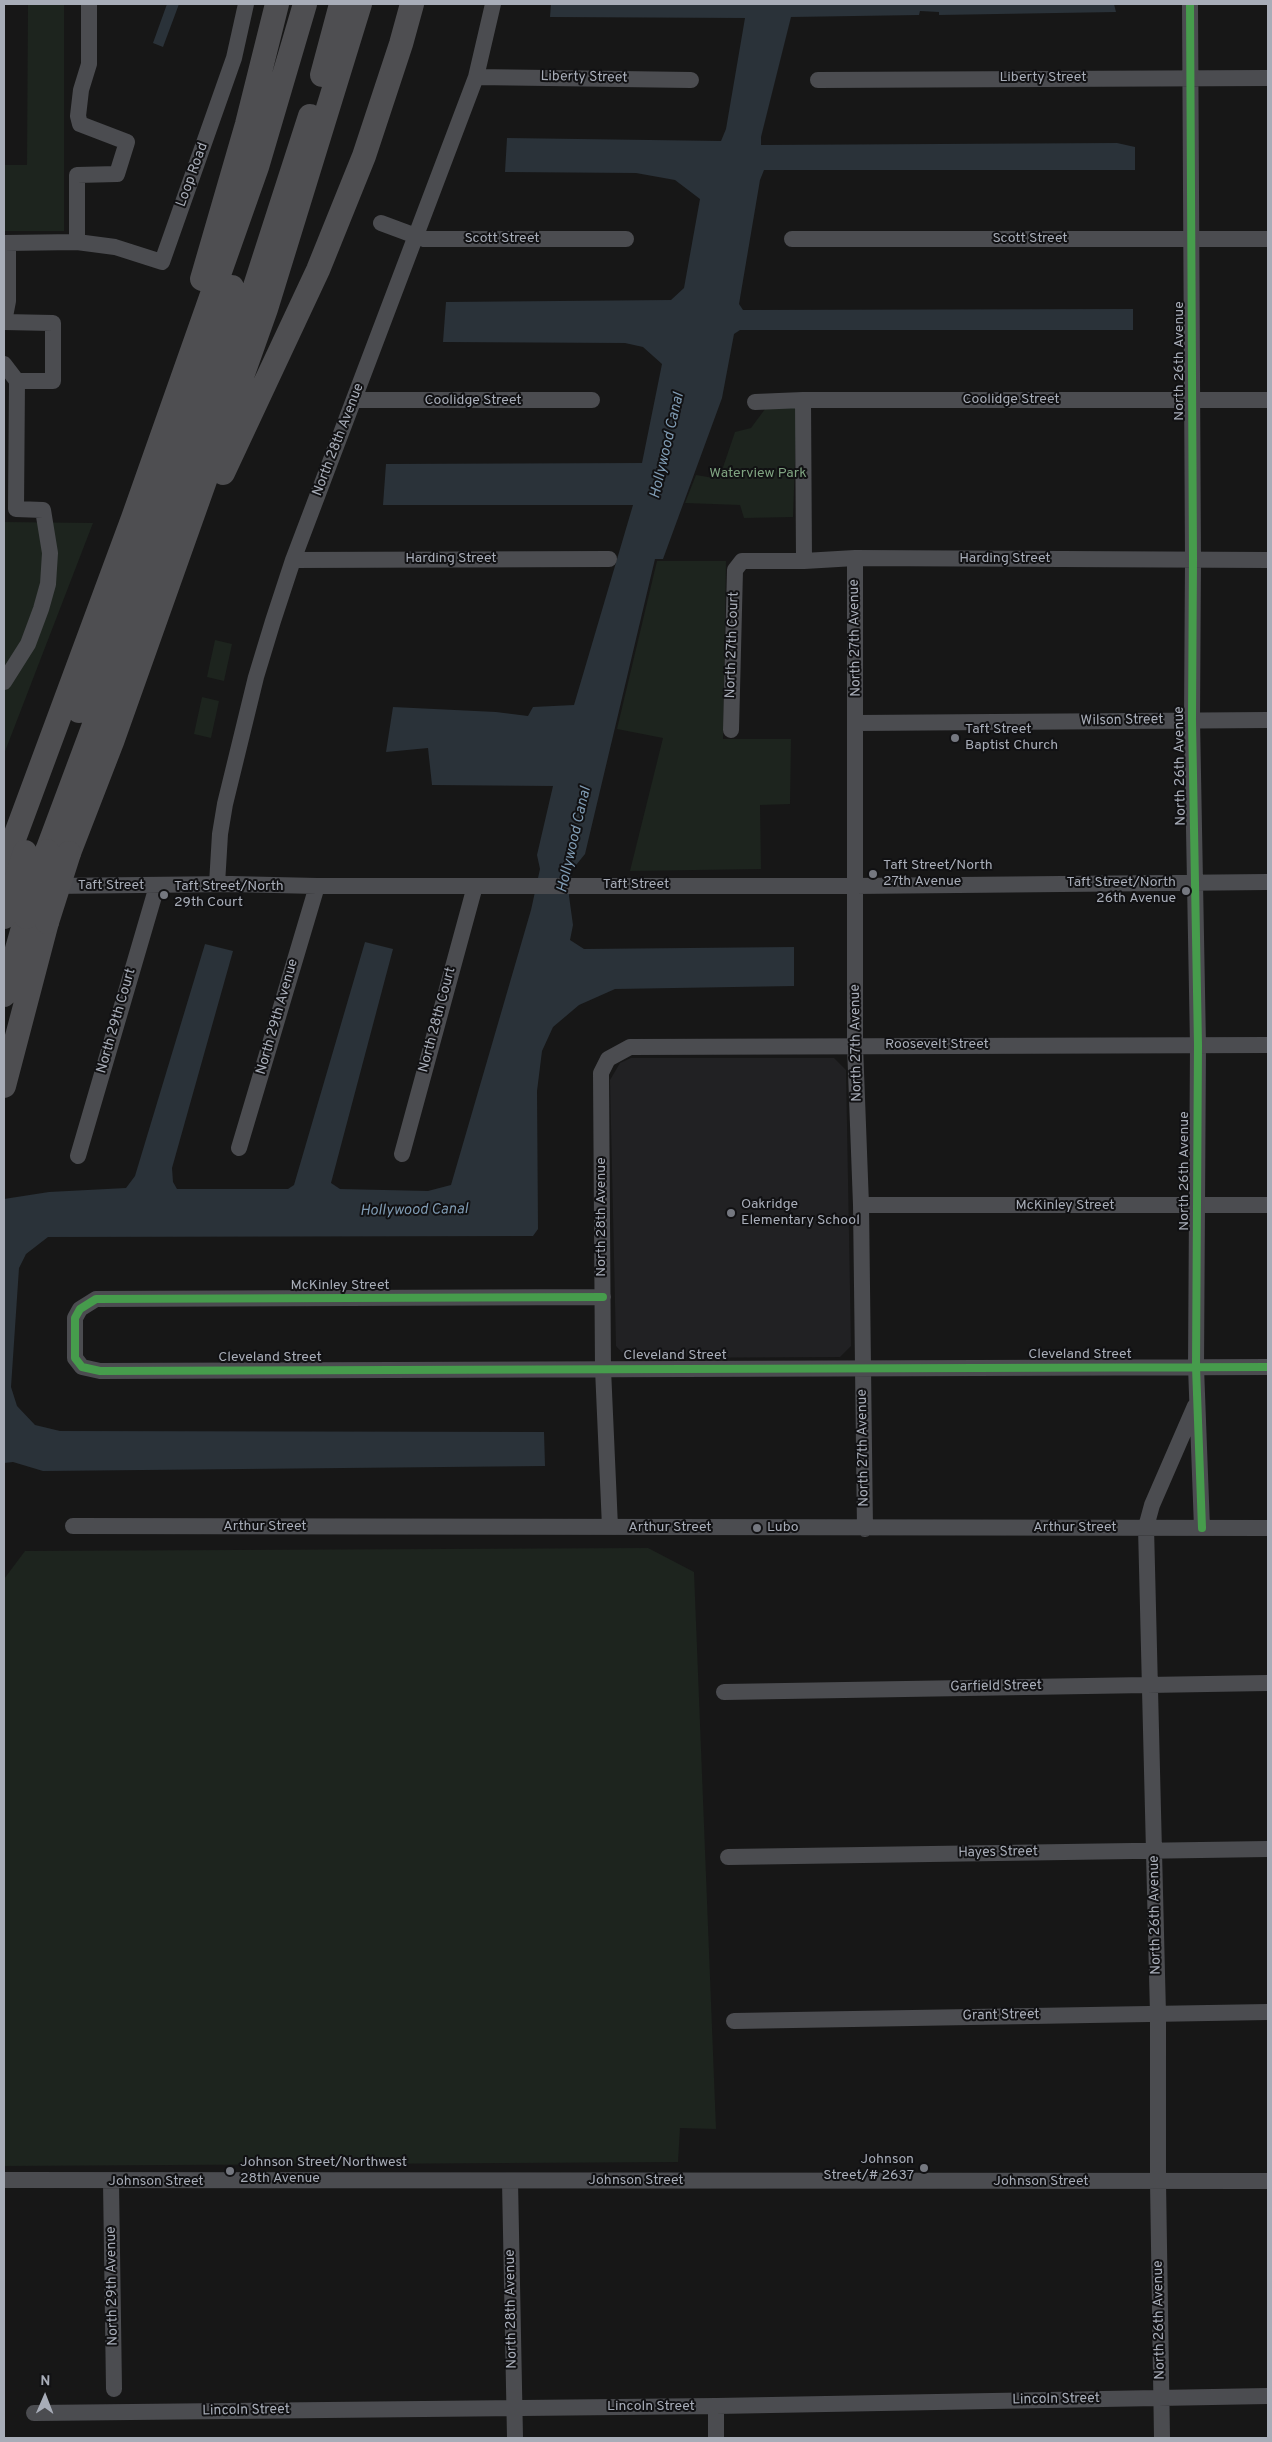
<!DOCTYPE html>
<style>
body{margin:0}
#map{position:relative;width:1272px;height:2442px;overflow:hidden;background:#171717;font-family:Overpass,sans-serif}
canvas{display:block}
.frame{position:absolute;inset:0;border:5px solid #a8adb8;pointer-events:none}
.north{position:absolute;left:20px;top:2372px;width:50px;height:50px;-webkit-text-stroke:4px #111113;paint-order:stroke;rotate:1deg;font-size:14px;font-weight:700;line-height:20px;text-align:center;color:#a8adb8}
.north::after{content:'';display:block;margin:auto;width:18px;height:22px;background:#a8adb8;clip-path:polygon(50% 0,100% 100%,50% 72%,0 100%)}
</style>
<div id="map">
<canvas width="1272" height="2442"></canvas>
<div class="frame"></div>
<div class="north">N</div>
</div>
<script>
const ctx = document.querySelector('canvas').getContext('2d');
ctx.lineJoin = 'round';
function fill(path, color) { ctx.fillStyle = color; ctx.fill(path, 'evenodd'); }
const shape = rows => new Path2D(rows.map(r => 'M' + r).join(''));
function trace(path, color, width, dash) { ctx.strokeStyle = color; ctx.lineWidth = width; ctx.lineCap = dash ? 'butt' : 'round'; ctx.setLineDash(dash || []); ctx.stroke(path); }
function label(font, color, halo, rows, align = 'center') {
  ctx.font = font + ' Overpass,sans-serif'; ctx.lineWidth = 4; ctx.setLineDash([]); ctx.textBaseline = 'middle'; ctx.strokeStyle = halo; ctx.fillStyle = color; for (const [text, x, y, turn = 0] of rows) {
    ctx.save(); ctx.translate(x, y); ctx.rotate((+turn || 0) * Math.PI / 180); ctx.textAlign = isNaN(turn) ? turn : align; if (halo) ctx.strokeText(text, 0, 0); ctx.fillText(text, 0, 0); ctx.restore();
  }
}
fill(shape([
 [631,1058,834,1058,846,1070,851,1346,840,1357,627,1358,616,1346,610,1080,620,1063]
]), '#212123');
fill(shape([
 [28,4,64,4,64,231,4,231,4,165,27,165],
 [797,407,793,517,744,518,740,505,685,503,696,475,719,479,735,432,751,428,765,409],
 [4,522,93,523,4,754],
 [657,561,726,561,723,739,791,739,790,804,760,805,761,869,630,871,663,738,617,729],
 [215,640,232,644,224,681,207,677],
 [202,697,219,701,211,738,194,734],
 [648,1548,694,1572,716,2129,680,2128,678,2162,4,2166,4,1579,25,1551]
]), '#1d241e');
fill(shape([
 [167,4,179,4,163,47,153,43],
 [551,4,1114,4,1116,12,939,15,939,12,920,11,919,15,791,17,761,137,761,145,1117,143,1135,147,1135,170,764,170,760,180,739,304,743,310,1133,309,1133,330,740,330,734,334,722,398,663,559,655,559,585,854,572,870,569,896,573,925,570,940,584,949,794,947,794,986,615,989,579,1005,553,1027,542,1051,537,1091,538,1229,533,1236,48,1237,26,1254,19,1268,11,1387,17,1406,35,1425,60,1431,544,1432,545,1466,43,1471,13,1462,4,1463,4,1199,49,1192,126,1188,135,1176,205,944,233,951,172,1168,173,1182,177,1189,288,1189,294,1185,365,942,393,949,331,1183,340,1189,428,1191,451,1185,531,910,540,869,537,855,553,786,432,785,428,748,386,752,393,707,496,712,528,716,533,707,574,705,633,505,383,505,386,464,642,463,662,364,643,347,625,343,443,342,446,302,671,300,684,288,700,199,675,180,636,173,505,172,507,138,721,141,726,129,745,18,550,17]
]), '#2a3239');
trace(shape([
 [1190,4,1193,560,1192,720,1198,1045,1196,1367,1202,1528],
 [476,77,691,80],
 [818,80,1268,78],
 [381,223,424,239,626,239],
 [792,239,1268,239],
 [77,242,77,175,117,174,127,142,80,124,78,116,81,90,89,64,89,4],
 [4,243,77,242,115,247,162,262,234,58,246,4],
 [8,244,8,301,4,322,53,323,53,381,17,381],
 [4,364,17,381,16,509,43,510,50,553,48,584,41,609,28,644,4,682],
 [354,400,592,400],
 [803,400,804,561],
 [755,402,803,400,1268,400],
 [855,558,855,1045,861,1205,865,1529],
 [293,560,609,559],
 [857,723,1268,720],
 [731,730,735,570,742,561,804,561,855,558,1268,560],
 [217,884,220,834,225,804,256,677,273,621,293,560,476,77,493,4],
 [51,886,231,884,317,886,855,886,1268,882],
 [239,1148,317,886],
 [402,1154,475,886],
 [78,1156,157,886],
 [861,1205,1268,1205],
 [603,1297,96,1299,80,1309,75,1318,75,1358,82,1367,100,1371,1268,1367],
 [73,1526,1268,1528],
 [610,1527,603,1369,601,1073,608,1059,630,1047,1268,1045],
 [724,1692,1268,1683],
 [728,1857,1268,1849],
 [734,2021,1268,2012],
 [4,2180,1268,2181],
 [510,2181,515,2438],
 [111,2182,114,2389],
 [716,2406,716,2438],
 [34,2413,716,2406,1268,2396],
 [1162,2438,1158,2182,1158,2014,1146,1527,1152,1505,1195,1406]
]), '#4b4c50', 16);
trace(shape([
 [322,75,341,4],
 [202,279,247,124,277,4],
 [223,473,318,270,364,156,401,44,412,4],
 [79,711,192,411,232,287],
 [47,851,238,339,310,116],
 [69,853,112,742,266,309,360,4],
 [4,866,133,518,257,167,305,4],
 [4,995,26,917],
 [4,1086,47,922]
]), '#4e4e51', 24);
trace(shape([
 [4,917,25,852],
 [26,917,47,851],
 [47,922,69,853]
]), '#4e4e51', 24);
trace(shape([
 [1190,4,1193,560,1192,720,1198,1045,1196,1367,1202,1528],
 [603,1297,96,1299,80,1309,75,1318,75,1358,82,1367,100,1371,1268,1367]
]), '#469c4c', 8);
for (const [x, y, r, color] of [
 [955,738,5,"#757880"],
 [873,874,5,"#757880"],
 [1186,891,5,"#757880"],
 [164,895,5,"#757880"],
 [731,1213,5,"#757880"],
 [757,1528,5,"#757880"],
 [924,2168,5,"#757880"],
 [230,2171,5,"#757880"]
]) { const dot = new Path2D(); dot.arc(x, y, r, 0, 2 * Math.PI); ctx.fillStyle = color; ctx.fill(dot); trace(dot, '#111113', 2); }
label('14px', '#a8adb8', '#111113', [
 ["Liberty Street",584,78,1],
 ["Liberty Street",1043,78],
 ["Loop Road",193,175,-70],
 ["Scott Street",502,239],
 ["Scott Street",1030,239],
 ["North 26th Avenue",1180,361,-90],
 ["Coolidge Street",1011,400],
 ["Coolidge Street",473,401],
 ["North 28th Avenue",339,440,-69],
 ["Harding Street",451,559],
 ["Harding Street",1005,559],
 ["North 27th Avenue",856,638,-91],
 ["North 27th Court",733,645,-88],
 ["Wilson Street",1122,721,-1],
 ["North 26th Avenue",1181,766,-91],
 ["Taft Street",636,885],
 ["Taft Street",111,886],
 ["North 29th Avenue",278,1017,-74],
 ["North 28th Court",438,1020,-75],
 ["North 29th Court",117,1021,-74],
 ["North 27th Avenue",857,1043,-91],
 ["Roosevelt Street",937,1045],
 ["North 26th Avenue",1185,1171,-90],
 ["McKinley Street",1065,1206],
 ["North 28th Avenue",602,1217,-90],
 ["McKinley Street",340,1286],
 ["Cleveland Street",1080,1355],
 ["Cleveland Street",675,1356],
 ["Cleveland Street",270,1358],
 ["North 27th Avenue",864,1448,-91],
 ["Arthur Street",265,1527],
 ["Arthur Street",670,1528],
 ["Arthur Street",1075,1528],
 ["Garfield Street",996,1687,-1],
 ["Hayes Street",998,1853,-1],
 ["North 26th Avenue",1156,1915,-91],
 ["Grant Street",1001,2016,-1],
 ["Johnson Street",636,2181],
 ["Johnson Street",156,2182],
 ["Johnson Street",1041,2182],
 ["North 29th Avenue",113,2286,-91],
 ["North 28th Avenue",512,2309,-91],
 ["North 26th Avenue",1160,2320,-91],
 ["Lincoln Street",1056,2400,-1],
 ["Lincoln Street",651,2407],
 ["Lincoln Street",246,2411,-1]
]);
label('14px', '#7fa381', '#111113', [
 ["Waterview Park",758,474]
]);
label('14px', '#a8adb8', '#111113', [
 ["Taft Street",965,730],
 ["Baptist Church",965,746],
 ["Taft Street/North",883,866],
 ["27th Avenue",883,882],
 ["Taft Street/North",1176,883,"right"],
 ["26th Avenue",1176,899,"right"],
 ["Taft Street/North",174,887],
 ["29th Court",174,903],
 ["Oakridge",741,1205],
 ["Elementary School",741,1221],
 ["Lubo",767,1528],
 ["Johnson",914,2160,"right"],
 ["Street/# 2637",914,2176,"right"],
 ["Johnson Street/Northwest",240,2163],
 ["28th Avenue",240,2179]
], 'left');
label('italic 15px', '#7f9bb3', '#111113', [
 ["Hollywood Canal",668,446,-77],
 ["Hollywood Canal",575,840,-77],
 ["Hollywood Canal",414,1211,-1]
]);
</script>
